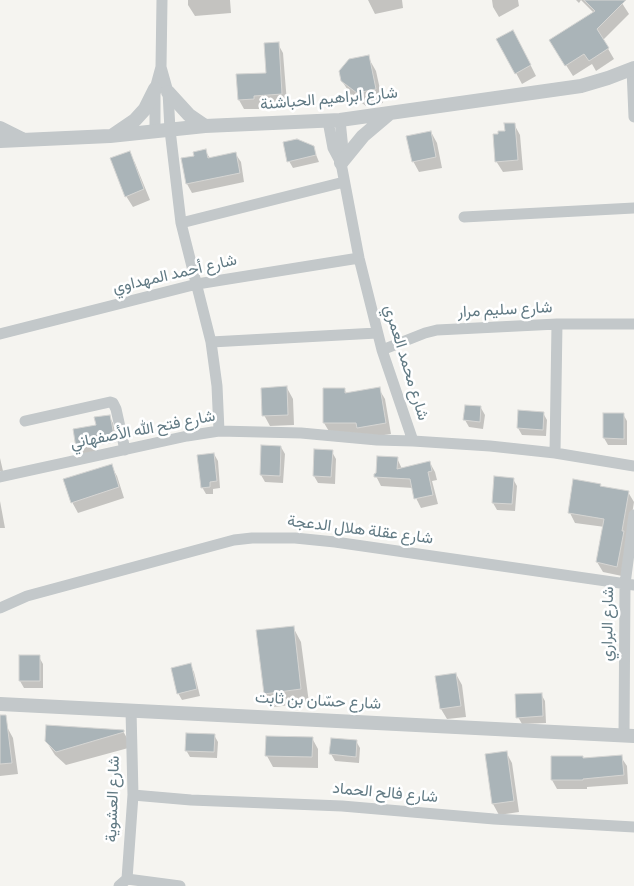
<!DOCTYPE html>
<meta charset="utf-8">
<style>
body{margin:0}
canvas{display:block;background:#f5f4f0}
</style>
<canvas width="634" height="886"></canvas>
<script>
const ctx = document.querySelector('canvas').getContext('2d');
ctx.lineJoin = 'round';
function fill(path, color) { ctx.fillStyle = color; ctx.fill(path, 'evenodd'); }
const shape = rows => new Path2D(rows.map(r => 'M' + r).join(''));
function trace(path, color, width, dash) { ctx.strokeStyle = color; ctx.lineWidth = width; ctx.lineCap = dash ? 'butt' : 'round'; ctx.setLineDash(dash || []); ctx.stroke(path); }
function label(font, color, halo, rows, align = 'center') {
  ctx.font = font + ' "Source Sans 3",Vazirmatn,sans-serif'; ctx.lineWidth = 5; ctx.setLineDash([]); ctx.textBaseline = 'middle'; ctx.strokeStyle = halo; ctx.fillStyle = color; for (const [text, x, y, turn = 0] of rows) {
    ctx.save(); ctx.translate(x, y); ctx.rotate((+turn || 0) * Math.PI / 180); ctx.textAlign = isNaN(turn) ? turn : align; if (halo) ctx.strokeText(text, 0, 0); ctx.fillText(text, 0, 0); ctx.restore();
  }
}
fill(shape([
 [188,0,230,0,231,13,195,16,188,5],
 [368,0,402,0,403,8,375,14],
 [492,0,518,0,519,6,499,17,493,7],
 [576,0,620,0,629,14,603,40,614,59,596,71,592,64,573,76,557,51,594,13,581,0,579,3],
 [519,42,536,76,522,84,516,73],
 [278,44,283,53,287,103,259,105,259,109,244,109,239,100,267,74],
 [368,57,376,71,383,103,366,106,351,95,342,81],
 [514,124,520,135,523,170,503,172,496,161,506,132],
 [431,132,437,143,442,168,419,172,413,161],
 [313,147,319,162,293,168,289,161],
 [205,151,210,158,235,153,241,162,244,182,192,193,187,184,183,159,195,157],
 [129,152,135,163,150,200,133,207,126,196],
 [287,388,293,399,294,425,270,426,264,415],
 [344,389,347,394,379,389,385,399,391,434,364,438,330,433,324,423],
 [466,406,481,408,485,415,483,429,469,427,465,420],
 [543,413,547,420,546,436,522,435,518,428],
 [605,414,623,414,627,421,627,445,608,445,604,438],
 [109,416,113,423,117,442,95,446,96,452,82,454,78,448,97,426],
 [281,447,285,454,283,483,265,482,261,475],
 [332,452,336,459,335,484,318,483,314,476],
 [214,454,218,461,220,488,213,489,213,494,206,494,202,487],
 [0,458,3,471,0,471],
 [397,458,402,469,430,463,435,472,437,480,432,481,438,504,421,508,416,498,413,488,381,486,376,476],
 [111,466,117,476,124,498,78,513,72,502],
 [513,479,517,486,515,511,497,510,493,503],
 [600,485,602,487,628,492,634,502,622,576,603,572,597,562,605,527,575,523,570,513],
 [0,501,5,528,0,528],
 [293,627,301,642,309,703,273,707,265,693],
 [39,657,43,664,43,688,24,688,20,681],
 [190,665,194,672,200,696,182,700,178,693],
 [456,674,462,685,466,717,447,719,441,709],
 [541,694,545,701,546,723,522,724,518,717],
 [7,727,13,738,18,774,0,776,0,728],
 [123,731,132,747,66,765,55,755,46,741],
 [214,735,218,742,217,758,190,757,186,750],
 [312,738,318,749,318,768,273,767,267,756],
 [356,741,360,748,359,763,335,761,331,754],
 [506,752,512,763,519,812,499,815,493,804,486,755],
 [621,757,627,766,628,784,587,787,587,789,557,789,552,780,583,759]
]), '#0003');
const building = shape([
 [584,0,626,0,597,29,609,48,589,61,584,54,565,66,549,40,595,11,584,0],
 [513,30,531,65,515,74,496,39,513,30],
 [279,42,282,94,254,96,254,99,238,100,236,74,266,73,264,43,279,42],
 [369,55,376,89,357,93,341,81,339,71,349,59,369,55],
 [504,123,515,123,518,160,495,162,493,134,498,134,498,131,505,131,504,123],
 [431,131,436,157,412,162,406,136,431,131],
 [297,139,314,146,316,155,287,162,283,142,297,139],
 [206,149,208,158,236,152,240,173,186,184,181,158,194,156,193,152,206,149],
 [130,151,144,189,125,197,110,158,130,151],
 [287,386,288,415,262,416,261,388,287,386],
 [380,387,386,423,357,428,356,423,323,423,323,388,345,388,345,393,380,387],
 [465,405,481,406,480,422,463,420,465,405],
 [518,410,544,412,543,430,517,428,518,410],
 [603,413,624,413,624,439,603,438,603,413],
 [110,415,114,435,92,439,93,445,76,448,73,429,96,425,94,417,110,415],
 [261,445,281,446,280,476,260,475,261,445],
 [314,449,333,450,331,477,313,476,314,449],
 [214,453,217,481,210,482,210,487,201,488,197,455,214,453],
 [377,456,398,457,397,469,430,461,432,471,428,472,433,495,414,499,410,479,374,477,374,474,376,473,377,456],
 [112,464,119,487,71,503,63,479,112,464],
 [494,476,514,478,512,504,492,503,494,476],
 [573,479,601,484,600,486,629,491,622,531,624,531,617,567,596,562,604,519,568,513,573,479],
 [294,626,301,689,264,694,256,630,294,626],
 [19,655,40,655,40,681,19,681,19,655],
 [191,663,197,689,177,694,171,668,191,663],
 [456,673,461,706,440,709,435,676,456,673],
 [542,693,543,716,516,718,515,694,542,693],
 [0,715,6,715,12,763,0,764,0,715],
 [46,725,124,730,124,732,56,752,45,741,46,725],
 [186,733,215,734,214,752,185,751,186,733],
 [266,736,313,737,312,757,265,756,266,736],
 [331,738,357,740,356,757,329,754,331,738],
 [507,751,514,801,492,804,485,754,507,751],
 [622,755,624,775,583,779,583,780,551,780,551,756,583,756,583,758,622,755]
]);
fill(building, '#aab4b8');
trace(building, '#d5d5d3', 1);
trace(shape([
 [161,67,168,92,170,130,181,223,211,342,217,386,219,431],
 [632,69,634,117],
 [340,120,343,150,341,163],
 [328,121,333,148,341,163,359,258,382,350,413,441,490,446,555,453,634,466],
 [155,132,155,89,161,67,162,0],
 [464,217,634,208],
 [181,223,344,182],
 [0,334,197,284,359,258],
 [211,342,377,333],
 [382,350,425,333,437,330,557,324,634,324],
 [25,421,110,402,113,403,116,409,125,450],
 [555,453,557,324],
 [0,477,187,436,219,431,301,433,377,440,413,441],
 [0,608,27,596,234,540,252,538,295,538,335,542,634,585],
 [624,735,625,584,634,515],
 [133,795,191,800,342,806,494,819,634,827],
 [127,879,180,886],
 [119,886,127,879,133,795,131,710]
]), '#c3c8ca', 11);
trace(shape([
 [168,92,189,115,205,126],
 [0,128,22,139],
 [113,135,135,120,145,109,155,89],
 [0,141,110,136,205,126,340,120,581,86,608,78,634,68],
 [341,163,363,136,389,114],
 [0,704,634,736]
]), '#c3c8ca', 14);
label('16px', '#617a84', '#fff', [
 ["شارع ابراهيم الحباشنة",329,100,-5],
 ["شارع أحمد المهداوي",175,275,-13],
 ["شارع سليم مرار",505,311,-3],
 ["شارع محمد العمري",405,363,73],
 ["شارع فتح الله الأصفهاني",143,431,-11],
 ["شارع عقلة هلال الدعجة",360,531,7],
 ["شارع البراري",609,624,-89],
 ["شارع حسّان بن ثابت",318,702,3],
 ["شارع فالح الحماد",385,794,5],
 ["شارع العشوية",114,799,-88]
]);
</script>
